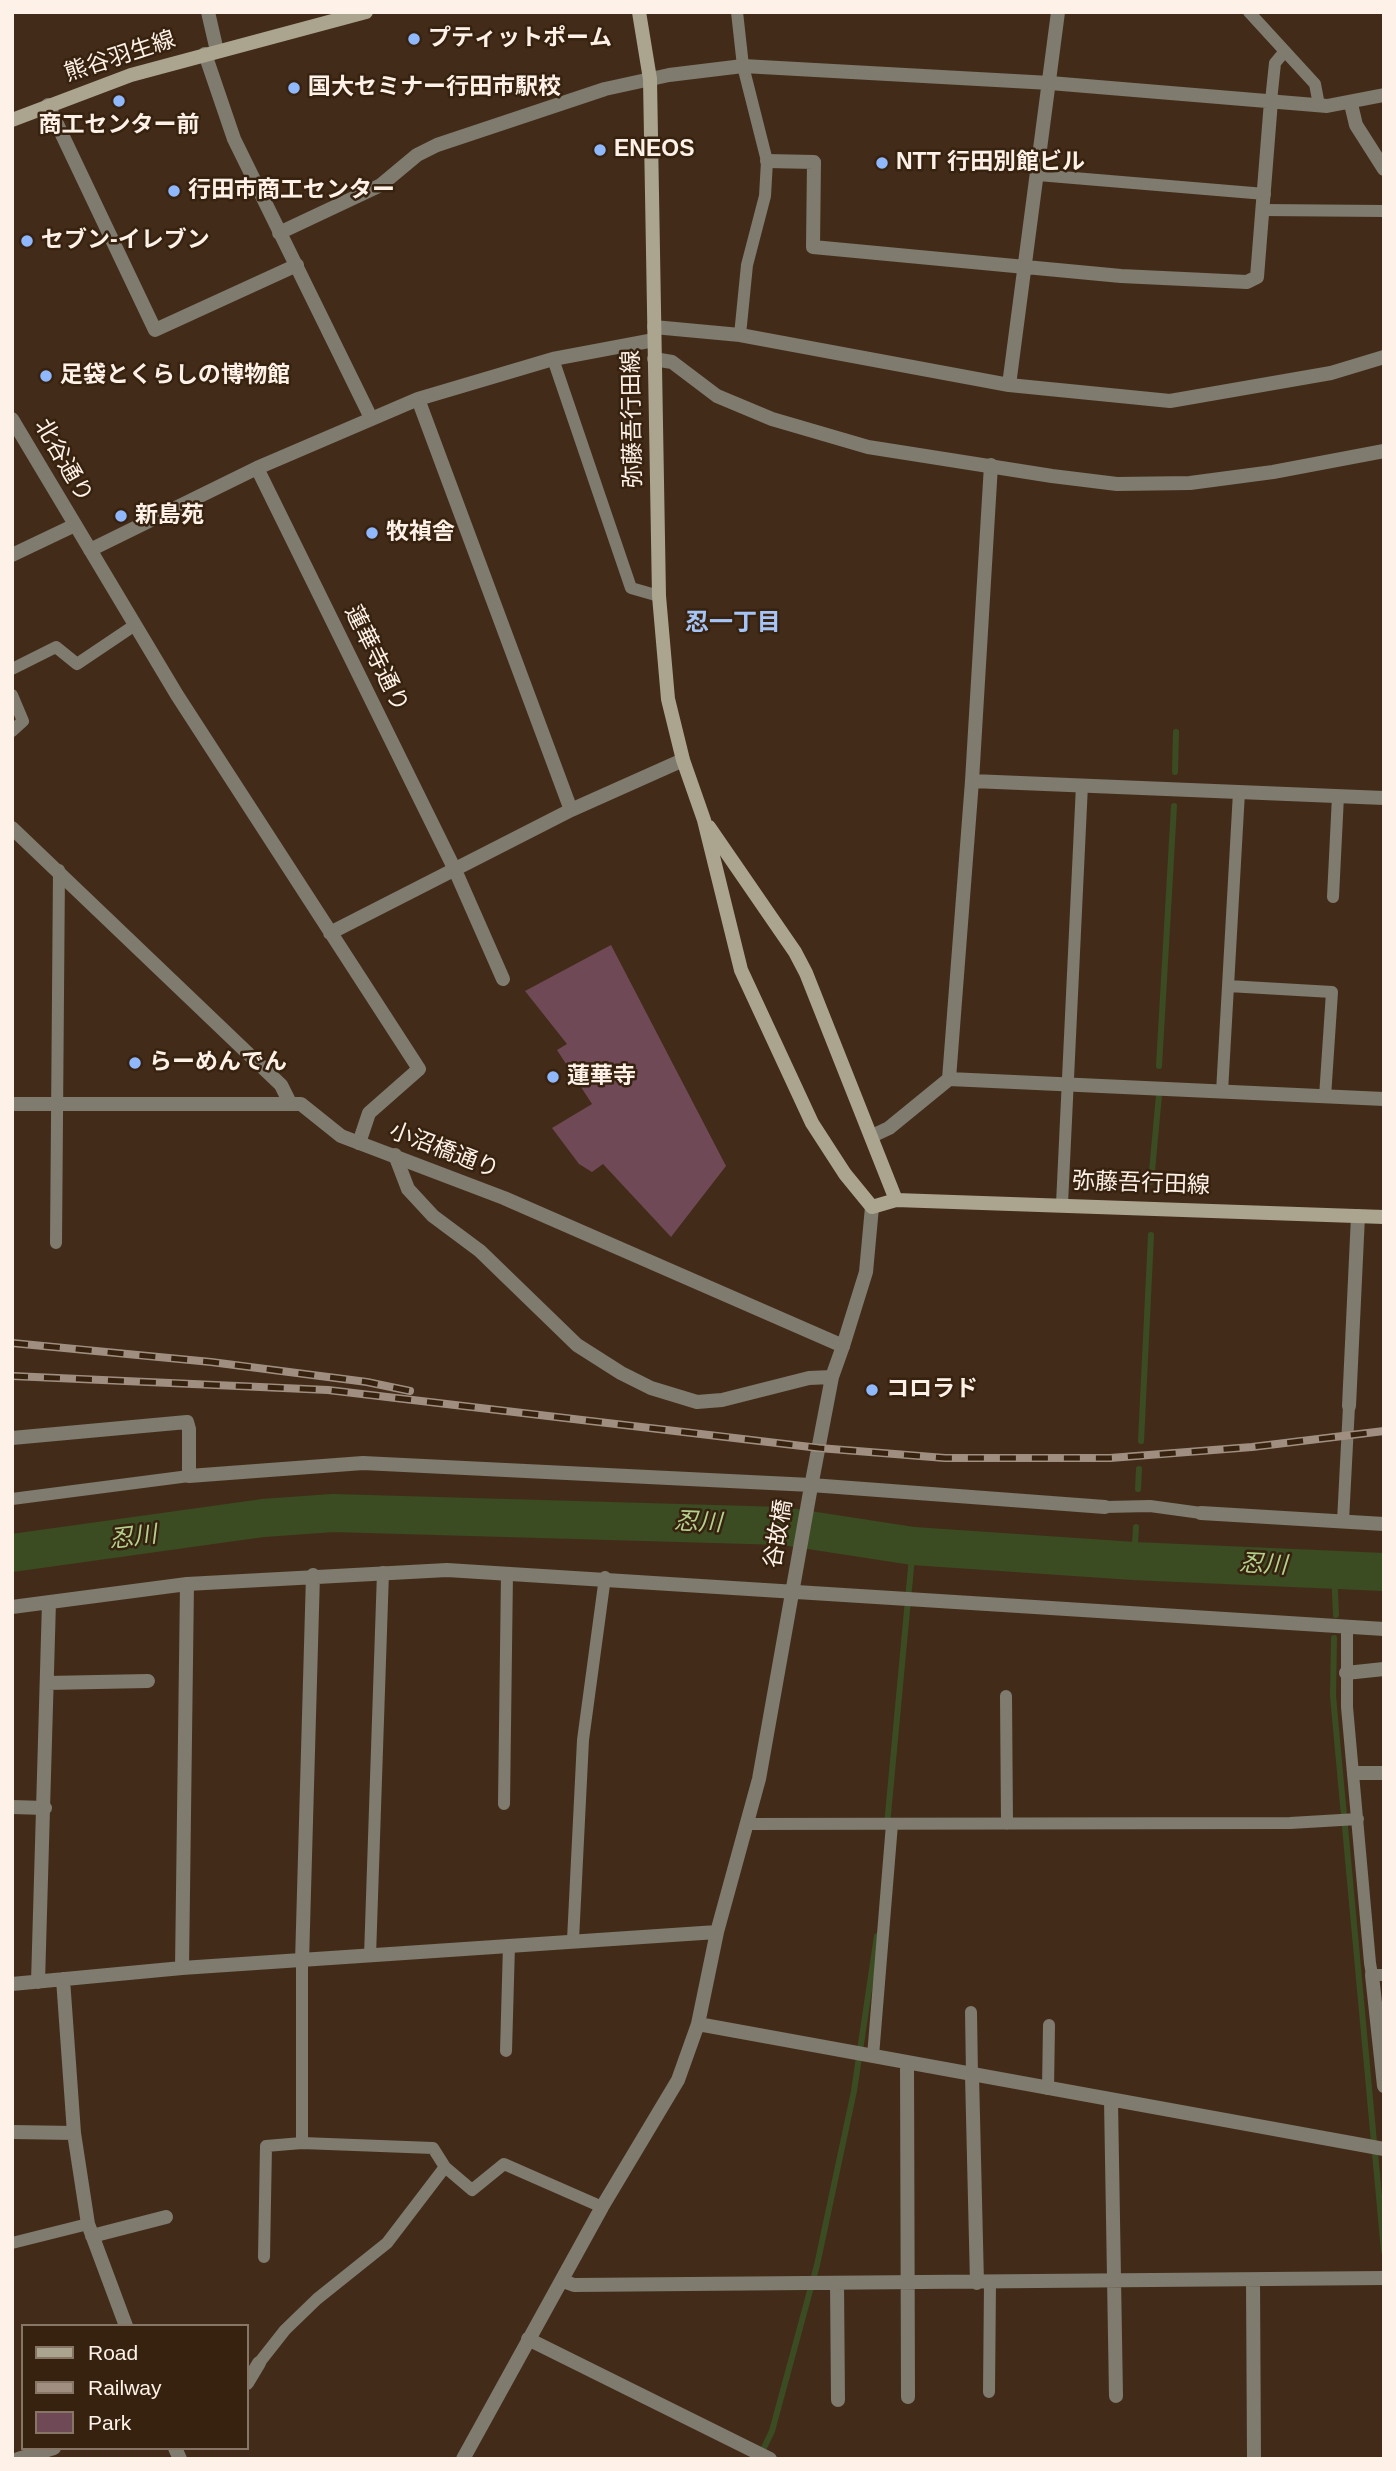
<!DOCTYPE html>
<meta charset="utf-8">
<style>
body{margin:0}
#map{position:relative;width:1396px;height:2471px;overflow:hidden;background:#422c19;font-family:Arial,sans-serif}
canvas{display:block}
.frame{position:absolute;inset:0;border:14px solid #fef2e8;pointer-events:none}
.legend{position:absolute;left:21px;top:2324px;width:228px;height:126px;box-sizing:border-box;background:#37220f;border:2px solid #877566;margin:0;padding:9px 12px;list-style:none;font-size:21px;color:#fef2e8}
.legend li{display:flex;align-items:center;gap:14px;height:35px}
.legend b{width:35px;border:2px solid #877566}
</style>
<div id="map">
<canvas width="1396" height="2471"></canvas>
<div class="frame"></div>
<ul class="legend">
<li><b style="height:9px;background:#aba590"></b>Road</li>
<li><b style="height:9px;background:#a08f81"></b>Railway</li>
<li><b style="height:19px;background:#6f4955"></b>Park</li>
</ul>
</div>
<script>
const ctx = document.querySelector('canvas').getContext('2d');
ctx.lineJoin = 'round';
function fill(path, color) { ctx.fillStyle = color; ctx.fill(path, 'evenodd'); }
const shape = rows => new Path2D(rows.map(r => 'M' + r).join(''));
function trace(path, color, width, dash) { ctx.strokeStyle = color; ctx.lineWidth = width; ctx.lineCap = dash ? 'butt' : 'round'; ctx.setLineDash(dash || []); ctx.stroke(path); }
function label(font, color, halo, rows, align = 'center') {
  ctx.font = font + ' Arial,"Noto Sans JP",sans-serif'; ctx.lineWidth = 5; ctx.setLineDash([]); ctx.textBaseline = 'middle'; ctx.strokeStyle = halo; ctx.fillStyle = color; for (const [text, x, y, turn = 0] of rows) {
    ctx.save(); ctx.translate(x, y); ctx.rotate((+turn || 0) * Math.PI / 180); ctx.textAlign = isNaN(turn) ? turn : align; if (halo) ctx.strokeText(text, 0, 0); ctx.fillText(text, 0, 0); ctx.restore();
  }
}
fill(shape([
 [611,945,726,1166,671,1237,603,1164,592,1172,579,1164,552,1128,592,1104,557,1050,567,1044,525,991]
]), '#6f4955');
trace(shape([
 [1175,772,1176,732],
 [1159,1066,1174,806],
 [1151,1182,1159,1095],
 [1141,1441,1151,1235],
 [1138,1489,1139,1469],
 [1134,1561,1136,1527],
 [1334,1571,1336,1615],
 [1334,1638,1333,1696,1384,2251],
 [887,1825,913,1546],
 [761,2454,772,2431,817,2265,854,2091,877,1936]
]), '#3b4c22', 6);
trace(shape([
 [12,1553,263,1518,333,1513,783,1526,913,1546,1134,1561,1384,1572]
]), '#3b4c22', 38);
trace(shape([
 [737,12,743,66,767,161,765,196,747,265,740,335],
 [1249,12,1315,84,1319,105],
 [1271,101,1275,63,1285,51],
 [1038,175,1265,194],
 [1263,210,1384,211],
 [553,359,631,588,659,596],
 [12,669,56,647,77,664,135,625],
 [12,695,23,721,12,731],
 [1333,897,1338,796],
 [1228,986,1332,992,1325,1097],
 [1222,1092,1239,792],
 [1062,1204,1082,785],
 [56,1243,59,870],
 [12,1499,189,1476],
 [1105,1507,1150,1506,1201,1513],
 [1343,1521,1349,1406],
 [1347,1629,1347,1707,1370,1963,1372,1975,1384,1975],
 [1006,1696,1007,1824],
 [504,1804,507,1573],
 [748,1824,1290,1823,1358,1819],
 [573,1940,583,1740,605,1577],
 [370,1956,383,1572],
 [302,1962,302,2143,433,2148,445,2167,472,2190,504,2164,602,2207],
 [971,2012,972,2075],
 [506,2051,509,1945],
 [873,2056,892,1824],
 [1048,2089,1049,2025],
 [12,2243,88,2224],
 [264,2257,266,2146,302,2143],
 [259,2363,285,2330,317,2299,387,2243,445,2167],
 [989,2392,990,2283]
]), '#7f7b6e', 12);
trace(shape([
 [208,12,217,51],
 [1050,83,1327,106,1384,95],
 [1351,104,1356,125,1384,169],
 [48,105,155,330,297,265],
 [767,161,814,162,813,247,1121,276,1247,282,1257,277,1271,101],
 [654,327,740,335,1009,385,1170,401,1331,373,1384,357],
 [1009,385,1058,12],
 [418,399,571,810],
 [12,419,177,695,419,1069,369,1113,359,1143],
 [257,468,455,870,503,979],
 [90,550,257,468,418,399,553,359,654,340],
 [972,781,1384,798],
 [12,828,281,1085,290,1103],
 [330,933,571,810,683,760],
 [949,1079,1384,1099],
 [872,1136,889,1128,949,1079,972,781,991,465],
 [395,1155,408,1189,433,1216,480,1251,577,1345,621,1373,651,1388,697,1402,722,1400,809,1378,832,1377],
 [1349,1406,1358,1216],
 [12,1438,187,1422,189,1429,189,1476,363,1463,811,1485,1105,1507],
 [1201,1513,1384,1524],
 [12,1607,187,1584,447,1570,1384,1629],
 [1346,1673,1384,1669],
 [47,1683,148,1681],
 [1354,1773,1384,1773],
 [12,1807,45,1808],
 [302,1962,313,1575],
 [182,1968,187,1584],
 [1372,1975,1384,2086],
 [63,1979,74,2133,88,2224,126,2326],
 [38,1982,49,1602],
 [12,1984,182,1968,717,1932],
 [698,2024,1384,2149],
 [907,2063,908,2397],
 [972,2075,977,2283],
 [1111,2100,1116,2396],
 [12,2132,74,2133],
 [92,2236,166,2217],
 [1253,2280,1254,2459],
 [563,2281,574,2285,1384,2278],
 [837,2283,838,2400],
 [528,2339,770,2459],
 [247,2383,259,2363],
 [175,2448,180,2459],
 [18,2459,54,2448],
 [463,2459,602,2207,678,2080,698,2024,717,1932,759,1779,810,1492,832,1377,843,1346]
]), '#7f7b6e', 14);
trace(shape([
 [205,54,234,139,371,418],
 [279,233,381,185,417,155,437,145,605,89,669,75,743,66,1050,83],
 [654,359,672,362,717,396,772,419,868,447,1052,476,1117,484,1190,483,1273,472,1384,451],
 [12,555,75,525],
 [12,1104,301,1104,341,1136,504,1198,843,1346,866,1272,872,1207]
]), '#7f7b6e', 14);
trace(shape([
 [639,12,650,79,659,596,668,699,683,760,704,820,741,970,812,1123,845,1174,872,1207,896,1200,1384,1217],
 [12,120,131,75,366,12],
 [709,827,795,952,806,973,896,1200]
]), '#aba590', 14);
const rail = shape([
 [12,1343,211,1362,367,1382,410,1391],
 [12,1376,328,1390,819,1448,945,1458,1110,1458,1252,1447,1384,1431]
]);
trace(rail, '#a08f81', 8);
trace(rail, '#37220f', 5, [16]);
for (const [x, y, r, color] of [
 [414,39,7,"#90b8fd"],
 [294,88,7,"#90b8fd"],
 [119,101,7,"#90b8fd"],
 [600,150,7,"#90b8fd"],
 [882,163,7,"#90b8fd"],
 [174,191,7,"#90b8fd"],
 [27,241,7,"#90b8fd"],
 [46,376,7,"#90b8fd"],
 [121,516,7,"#90b8fd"],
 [372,533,7,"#90b8fd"],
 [135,1063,7,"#90b8fd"],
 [553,1077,7,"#90b8fd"],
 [872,1390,7,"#90b8fd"]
]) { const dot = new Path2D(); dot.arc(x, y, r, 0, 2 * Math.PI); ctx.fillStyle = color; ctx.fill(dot); trace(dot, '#37220f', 2.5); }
label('bold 23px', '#fef2e8', '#37220f', [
 ["プティットポーム",428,39],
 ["国大セミナー行田市駅校",308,88],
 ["商工センター前",119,126,"center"],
 ["ENEOS",614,150],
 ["NTT 行田別館ビル",896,163],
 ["行田市商工センター",188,191],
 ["セブン-イレブン",41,241],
 ["足袋とくらしの博物館",60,376],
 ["新島苑",135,516],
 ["牧禎舎",386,533],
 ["らーめんでん",149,1063],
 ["蓮華寺",567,1077],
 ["コロラド",886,1390]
], 'left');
label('23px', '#fef2e8', '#37220f', [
 ["熊谷羽生線",120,57,-18],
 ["弥藤吾行田線",633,419,-91],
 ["北谷通り",63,461,60],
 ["蓮華寺通り",376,659,64],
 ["小沼橋通り",444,1151,21],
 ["弥藤吾行田線",1141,1184,2],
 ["谷故橋",779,1534,-80]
]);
label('bold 24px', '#a5c4f7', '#37220f', [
 ["忍一丁目",733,623]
]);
label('italic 24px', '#b3d18c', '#37220f', [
 ["忍川",698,1523,2],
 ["忍川",133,1538,-7],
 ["忍川",1263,1565,3]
]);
</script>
